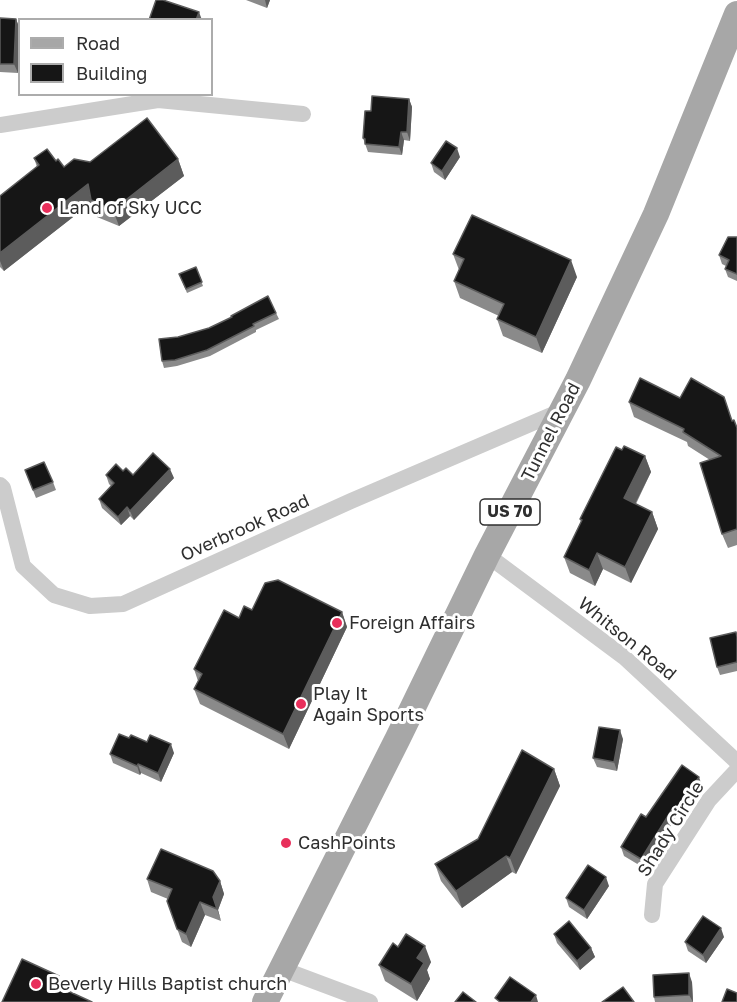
<!DOCTYPE html>
<style>
body{margin:0}
#map{position:relative;width:737px;height:1002px;overflow:hidden;background:#fff;font-family:"Golos Text",sans-serif}
canvas{display:block}
.legend{position:absolute;left:18px;top:18px;width:195px;height:78px;box-sizing:border-box;background:#fff;border:2px solid #acacac;margin:0;padding:8px 10px;list-style:none;font-size:18px;color:#2f2f2f}
.legend li{display:flex;align-items:center;gap:12px;height:30px}
.legend b{width:30px;border:2px solid #acacac}
</style>
<div id="map">
<canvas width="737" height="1002"></canvas>
<ul class="legend">
<li><b style="height:8px;background:#a7a7a7"></b>Road</li>
<li><b style="height:16px;background:#161616"></b>Building</li>
</ul>
</div>
<script>
const ctx = document.querySelector('canvas').getContext('2d');
ctx.lineJoin = 'round';
const shape = rows => new Path2D(rows.map(r => 'M' + r).join(''));
function trace(path, color, width, dash) { ctx.strokeStyle = color; ctx.lineWidth = width; ctx.lineCap = dash ? 'butt' : 'round'; ctx.setLineDash(dash || []); ctx.stroke(path); }
function fill(path, color) { ctx.fillStyle = color; ctx.fill(path, 'evenodd'); }
function label(font, color, halo, rows, align = 'center') {
  ctx.font = font + ' "Golos Text",sans-serif'; ctx.lineWidth = 6; ctx.setLineDash([]); ctx.textBaseline = 'middle'; ctx.strokeStyle = halo; ctx.fillStyle = color; for (const [text, x, y, turn = 0] of rows) {
    ctx.save(); ctx.translate(x, y); ctx.rotate((+turn || 0) * Math.PI / 180); ctx.textAlign = isNaN(turn) ? turn : align; if (halo) ctx.strokeText(text, 0, 0); ctx.fillText(text, 0, 0); ctx.restore();
  }
}
trace(shape([
 [0,125,158,100,303,114],
 [0,485,3,488,23,566,54,595,90,606,123,604,351,501,563,410],
 [487,555,624,657,737,762],
 [652,915,655,884,709,800,737,770],
 [282,969,370,1002]
]), '#ccc', 16);
trace(shape([
 [265,1002,398,738,487,555,578,380,656,214,737,14]
]), '#a7a7a7', 26);
fill(shape([
 [246,0,270,0,267,8],
 [0,18,16,19,19,27,18,73,0,72],
 [409,99,412,107,410,141,404,140,402,155,368,152,363,138,371,111],
 [460,157,445,180,434,172,431,163],
 [34,158,56,161,64,167,90,162,178,159,184,176,119,226,97,217,91,203,4,271,0,267,0,196,37,167],
 [737,237,737,281,728,277,725,269,726,266,722,264,719,255],
 [453,254,577,277,542,353,503,336,497,319,499,316,460,298,454,281,459,270],
 [196,267,203,286,187,293,179,274],
 [276,313,279,319,256,330,256,332,210,356,177,366,164,368,162,361,178,337],
 [680,398,733,421,737,427,737,545,728,548,722,534,710,460,688,446,687,442,634,417,629,402],
 [622,450,645,456,651,472,636,504,652,512,658,529,631,583,603,569,595,586,570,573,564,557,581,522,580,519],
 [25,470,53,482,56,490,36,498],
 [123,471,133,475,174,478,134,520,130,516,121,525,102,508,99,499,111,486,109,484,106,475],
 [252,610,342,612,347,627,289,749,200,704,194,689,198,681,194,669,239,618],
 [737,635,737,671,720,675,717,667],
 [129,738,174,753,161,782,141,773,140,775,113,763,110,754],
 [623,739,617,771,597,767,593,758],
 [554,769,560,786,516,874,512,872,462,908,441,881,435,864,478,839],
 [702,786,679,819,676,817,644,868,624,856,621,847,646,817],
 [147,879,220,881,224,894,218,910,221,921,205,915,191,947,182,942,167,901,168,899,151,892],
 [609,886,587,919,569,907,566,898],
 [554,934,591,948,595,957,580,970,557,943],
 [724,937,706,963,688,951,685,942],
 [398,947,431,962,427,970,430,979,417,1001,385,981,379,965],
 [692,982,693,1002,655,1002,654,997]
]), '#8a8a8a');
fill(shape([
 [265,0,270,0,267,8],
 [199,12,202,20,196,20],
 [16,19,19,27,18,73,14,64],
 [409,99,412,107,410,141,407,132],
 [401,132,404,140,402,155,399,147],
 [457,148,460,157,445,180,442,171],
 [178,159,184,176,119,226,113,210],
 [88,184,91,203,4,271,0,261,0,253],
 [571,260,577,277,542,353,536,337],
 [645,456,651,472,630,514,624,498],
 [170,469,174,478,134,520,130,511],
 [127,507,130,516,121,525,118,517],
 [652,512,658,529,631,583,625,567],
 [597,553,603,569,595,586,589,570],
 [342,612,347,627,289,749,283,734],
 [620,730,623,739,617,771,614,762],
 [171,744,174,753,161,782,158,773],
 [138,764,141,773,140,775,137,766],
 [554,769,560,786,516,874,510,858],
 [699,777,702,786,679,819,676,810],
 [673,808,676,817,644,868,641,859],
 [506,856,512,872,462,908,456,891],
 [606,877,609,886,587,919,584,910],
 [220,881,224,894,218,910,221,921,213,897],
 [200,902,205,915,191,947,186,934],
 [721,928,724,937,706,963,703,955],
 [425,946,431,962,427,970,430,979,417,1001,411,984,417,958],
 [591,948,595,957,580,970,577,961],
 [689,973,692,982,693,1002,689,995],
 [59,976,65,993,55,985],
 [536,995,538,1002,531,1002]
]), '#5c5c5c');
const building = shape([
 [156,0,163,0,199,12,196,20,149,20,156,0],
 [0,18,16,19,14,64,0,64,0,18],
 [372,96,409,99,407,132,401,132,399,147,365,144,365,139,363,138,365,111,371,111,372,96],
 [147,118,178,159,113,210,91,200,88,184,0,253,0,196,39,165,34,158,47,149,56,161,58,159,64,167,74,159,90,162,147,118],
 [446,141,457,148,442,171,431,163,446,141],
 [472,215,571,260,536,337,497,319,504,304,454,281,464,259,453,254,472,215],
 [728,237,737,237,737,274,725,269,729,260,719,255,728,237],
 [196,267,202,282,186,289,179,274,196,267],
 [268,296,276,313,253,324,254,326,207,350,175,360,162,361,159,339,178,337,209,328,232,317,231,316,268,296],
 [640,378,680,398,691,378,724,397,732,421,734,420,737,428,737,529,722,534,700,463,721,456,683,432,684,429,629,402,640,378],
 [624,446,645,456,624,498,652,512,625,567,597,553,589,570,564,557,582,520,580,519,616,447,622,450,624,446],
 [153,453,170,469,130,511,127,507,118,517,99,499,114,483,106,475,116,464,123,471,126,468,133,475,153,453],
 [44,462,53,482,33,490,25,470,44,462],
 [278,580,342,612,283,734,194,689,202,674,194,669,224,610,239,618,244,606,252,610,265,583,278,580],
 [736,632,737,637,737,662,717,667,710,638,736,632],
 [599,727,620,730,614,762,593,758,599,727],
 [119,734,129,738,131,735,147,742,150,735,171,744,158,773,138,764,137,766,110,754,119,734],
 [522,750,554,769,510,858,506,856,456,891,435,864,478,839,522,750],
 [682,765,699,777,676,810,673,808,641,859,621,847,641,814,646,817,682,765],
 [161,849,213,871,220,881,213,897,217,909,200,902,186,934,177,929,167,901,172,889,147,879,161,849],
 [588,865,606,877,584,910,566,898,588,865],
 [703,916,721,928,703,955,685,942,703,916],
 [569,921,591,948,577,961,554,934,569,921],
 [406,934,425,946,417,958,424,963,411,984,379,965,393,943,398,947,406,934],
 [22,959,59,976,55,985,92,1002,2,1002,22,959],
 [689,973,689,995,654,997,653,975,689,973],
 [510,977,536,995,531,1002,500,1002,495,998,510,977],
 [623,987,634,1002,602,1002,623,987],
 [727,989,737,993,737,1002,722,1002,727,989],
 [463,992,476,1002,455,1002,463,992]
]);
fill(building, '#161616');
trace(building, '#5c5c5c', 1.5);
for (const [x, y, r, color] of [
 [47,208,6,"#e82f5b"],
 [337,623,6,"#e82f5b"],
 [301,704,6,"#e82f5b"],
 [286,843,6,"#e82f5b"],
 [36,984,6,"#e82f5b"]
]) { const dot = new Path2D(); dot.arc(x, y, r, 0, 2 * Math.PI); ctx.fillStyle = color; ctx.fill(dot); trace(dot, '#fff', 2); }
for (const [x, y, w] of [
 [510,512,60]
]) { const box = new Path2D(); box.roundRect(x - w / 2, y - 13, w, 26, 4.5); ctx.fillStyle = '#fff'; ctx.fill(box); trace(box, '#2f2f2f', 1.5); }
label('bold 16px', '#2f2f2f', null, [
 ["US 70",510,512]
]);
label('18px', '#2f2f2f', '#fff', [
 ["Land of Sky UCC",59,208],
 ["Foreign Affairs",349,623],
 ["Play It",313,694],
 ["Again Sports",313,715],
 ["CashPoints",298,843],
 ["Beverly Hills Baptist church",48,984]
], 'left');
label('18px', '#2f2f2f', '#fff', [
 ["Tunnel Road",551,432,-63],
 ["Overbrook Road",245,528,-24],
 ["Whitson Road",627,639,39],
 ["Shady Circle",671,829,-58]
]);
</script>
